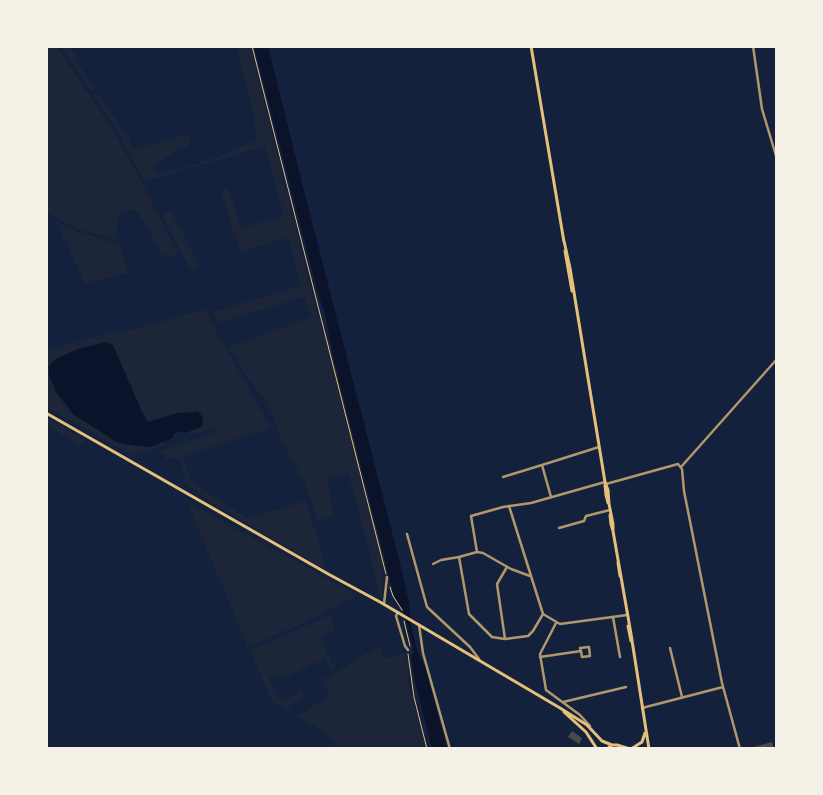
<!DOCTYPE html>
<style>
body{margin:0}
#map{position:relative;width:823px;height:795px;overflow:hidden;background:#14213d;font-family:"Work Sans",sans-serif}
canvas{display:block}
.frame{position:absolute;inset:0;border:48px solid #f6f1e7;pointer-events:none}
</style>
<div id="map">
<canvas width="823" height="795"></canvas>
<div class="frame"></div>
</div>
<script>
const ctx = document.querySelector('canvas').getContext('2d');
ctx.lineJoin = 'round';
function fill(path, color) { ctx.fillStyle = color; ctx.fill(path, 'evenodd'); }
const shape = rows => new Path2D(rows.map(r => 'M' + r).join(''));
function trace(path, color, width, dash) { ctx.strokeStyle = color; ctx.lineWidth = width; ctx.lineCap = dash ? 'butt' : 'round'; ctx.setLineDash(dash || []); ctx.stroke(path); }
fill(shape([
 [46,46,56,46,111,127,152,201,151,202,177,252,173,256,162,254,136,209,118,214,116,240,80,230,46,212],
 [61,46,70,46,77,56,75,59,94,87,94,90,90,90],
 [236,46,250,46,321,329,330,343,341,389,338,390,344,411,348,416,360,464,359,471,367,506,376,527,386,563,383,567,382,599,379,596,369,549,348,473,327,479,334,516,317,521,305,483,280,438,273,416,265,399,252,384,229,347,312,317,304,297,218,323,213,312,301,286,289,237,240,252,221,191,228,188,242,228,284,216,265,146,144,182,116,128,94,97,96,93,105,102,121,127,126,131,132,147,135,149,188,134,190,138,190,141,186,147,175,151,152,167,153,171,158,174,180,169,224,155,256,140,254,114],
 [170,210,193,253,198,268,191,271,162,215],
 [55,220,77,231,120,245,128,273,85,283],
 [205,309,216,328,215,329,271,428,183,456,191,482,247,518,306,501,326,566,323,568,214,504,183,482,182,479,185,477,181,462,176,457,166,460,164,454,160,451,217,431,216,427,195,434,192,430,201,427,198,412,178,413,148,422,143,414,57,358,159,443,164,441,165,445,133,456,46,407,46,351,111,332,121,333],
 [46,417,60,425,85,440,80,445,46,425],
 [187,502,356,594,358,596,303,623,248,647],
 [331,615,334,630,320,637,335,669,332,671,325,658,282,679,274,674,269,678,276,693,281,701,285,700,301,690,305,697,289,706,288,710,292,714,272,701,251,652,252,650],
 [379,646,385,659,405,653,409,676,407,684,410,688,426,749,391,749,382,747,367,746,333,749,335,742,328,733,297,717,329,695,321,681]
]), '#1d2539');
fill(shape([
 [254,46,268,46,303,187,400,563,409,603,411,624,417,651,425,666,447,749,432,749,415,680,411,656,414,652,407,625,403,610,394,596,334,361,325,314,319,297],
 [106,342,113,345,143,414,148,422,178,413,198,412,202,416,203,423,201,427,185,433,179,431,174,434,172,438,151,447,138,446,118,443,73,414,56,392,49,375,49,366,57,358,81,348]
]), '#0b132b');
fill(shape([
 [572,731,582,738,579,744,568,737],
 [772,742,774,749,750,749,750,748]
]), '#48494c');
trace(shape([
 [252,46,386,574],
 [390,587,393,596,402,610],
 [404,621,410,646],
 [408,654,414,697,427,749]
]), '#e5c07b', 1);
trace(shape([
 [753,46,762,109,777,159],
 [681,467,777,359],
 [503,477,542,465],
 [606,484,678,464,682,469,684,491,722,683,740,749],
 [551,497,542,465,599,447],
 [509,506,543,614,560,624,627,615],
 [559,528,584,521,586,516,610,510],
 [407,534,427,607,470,647,479,659],
 [477,552,471,516,503,507,531,503,605,482],
 [433,564,441,560,459,557],
 [530,576,511,569,483,553,477,552,459,557,469,614,492,637,505,639,528,636,533,631,543,614],
 [384,604,387,577],
 [398,612,396,616,405,646,408,650],
 [613,617,620,657],
 [556,623,540,654,546,690,580,715,590,726],
 [419,625,423,653,450,749],
 [505,639,497,584,507,567],
 [670,648,682,697],
 [540,657,581,651,580,648,589,647,590,656,582,657,581,651],
 [563,702,626,687],
 [642,708,723,687]
]), '#b1986c', 2.5);
trace(shape([
 [531,46,564,242],
 [564,241,570,268,605,482,608,490,609,504,613,524,613,531,631,634,649,749],
 [565,251,572,291],
 [46,413,330,575,380,602,560,708,587,725,602,741,612,745],
 [605,485,606,495,608,503],
 [610,515,611,524,613,531],
 [618,563,620,576],
 [628,626,631,641],
 [564,712,586,732,597,749],
 [607,749,612,745,617,745,630,749],
 [631,749,642,742,645,733]
]), '#e5c07b', 3);
</script>
